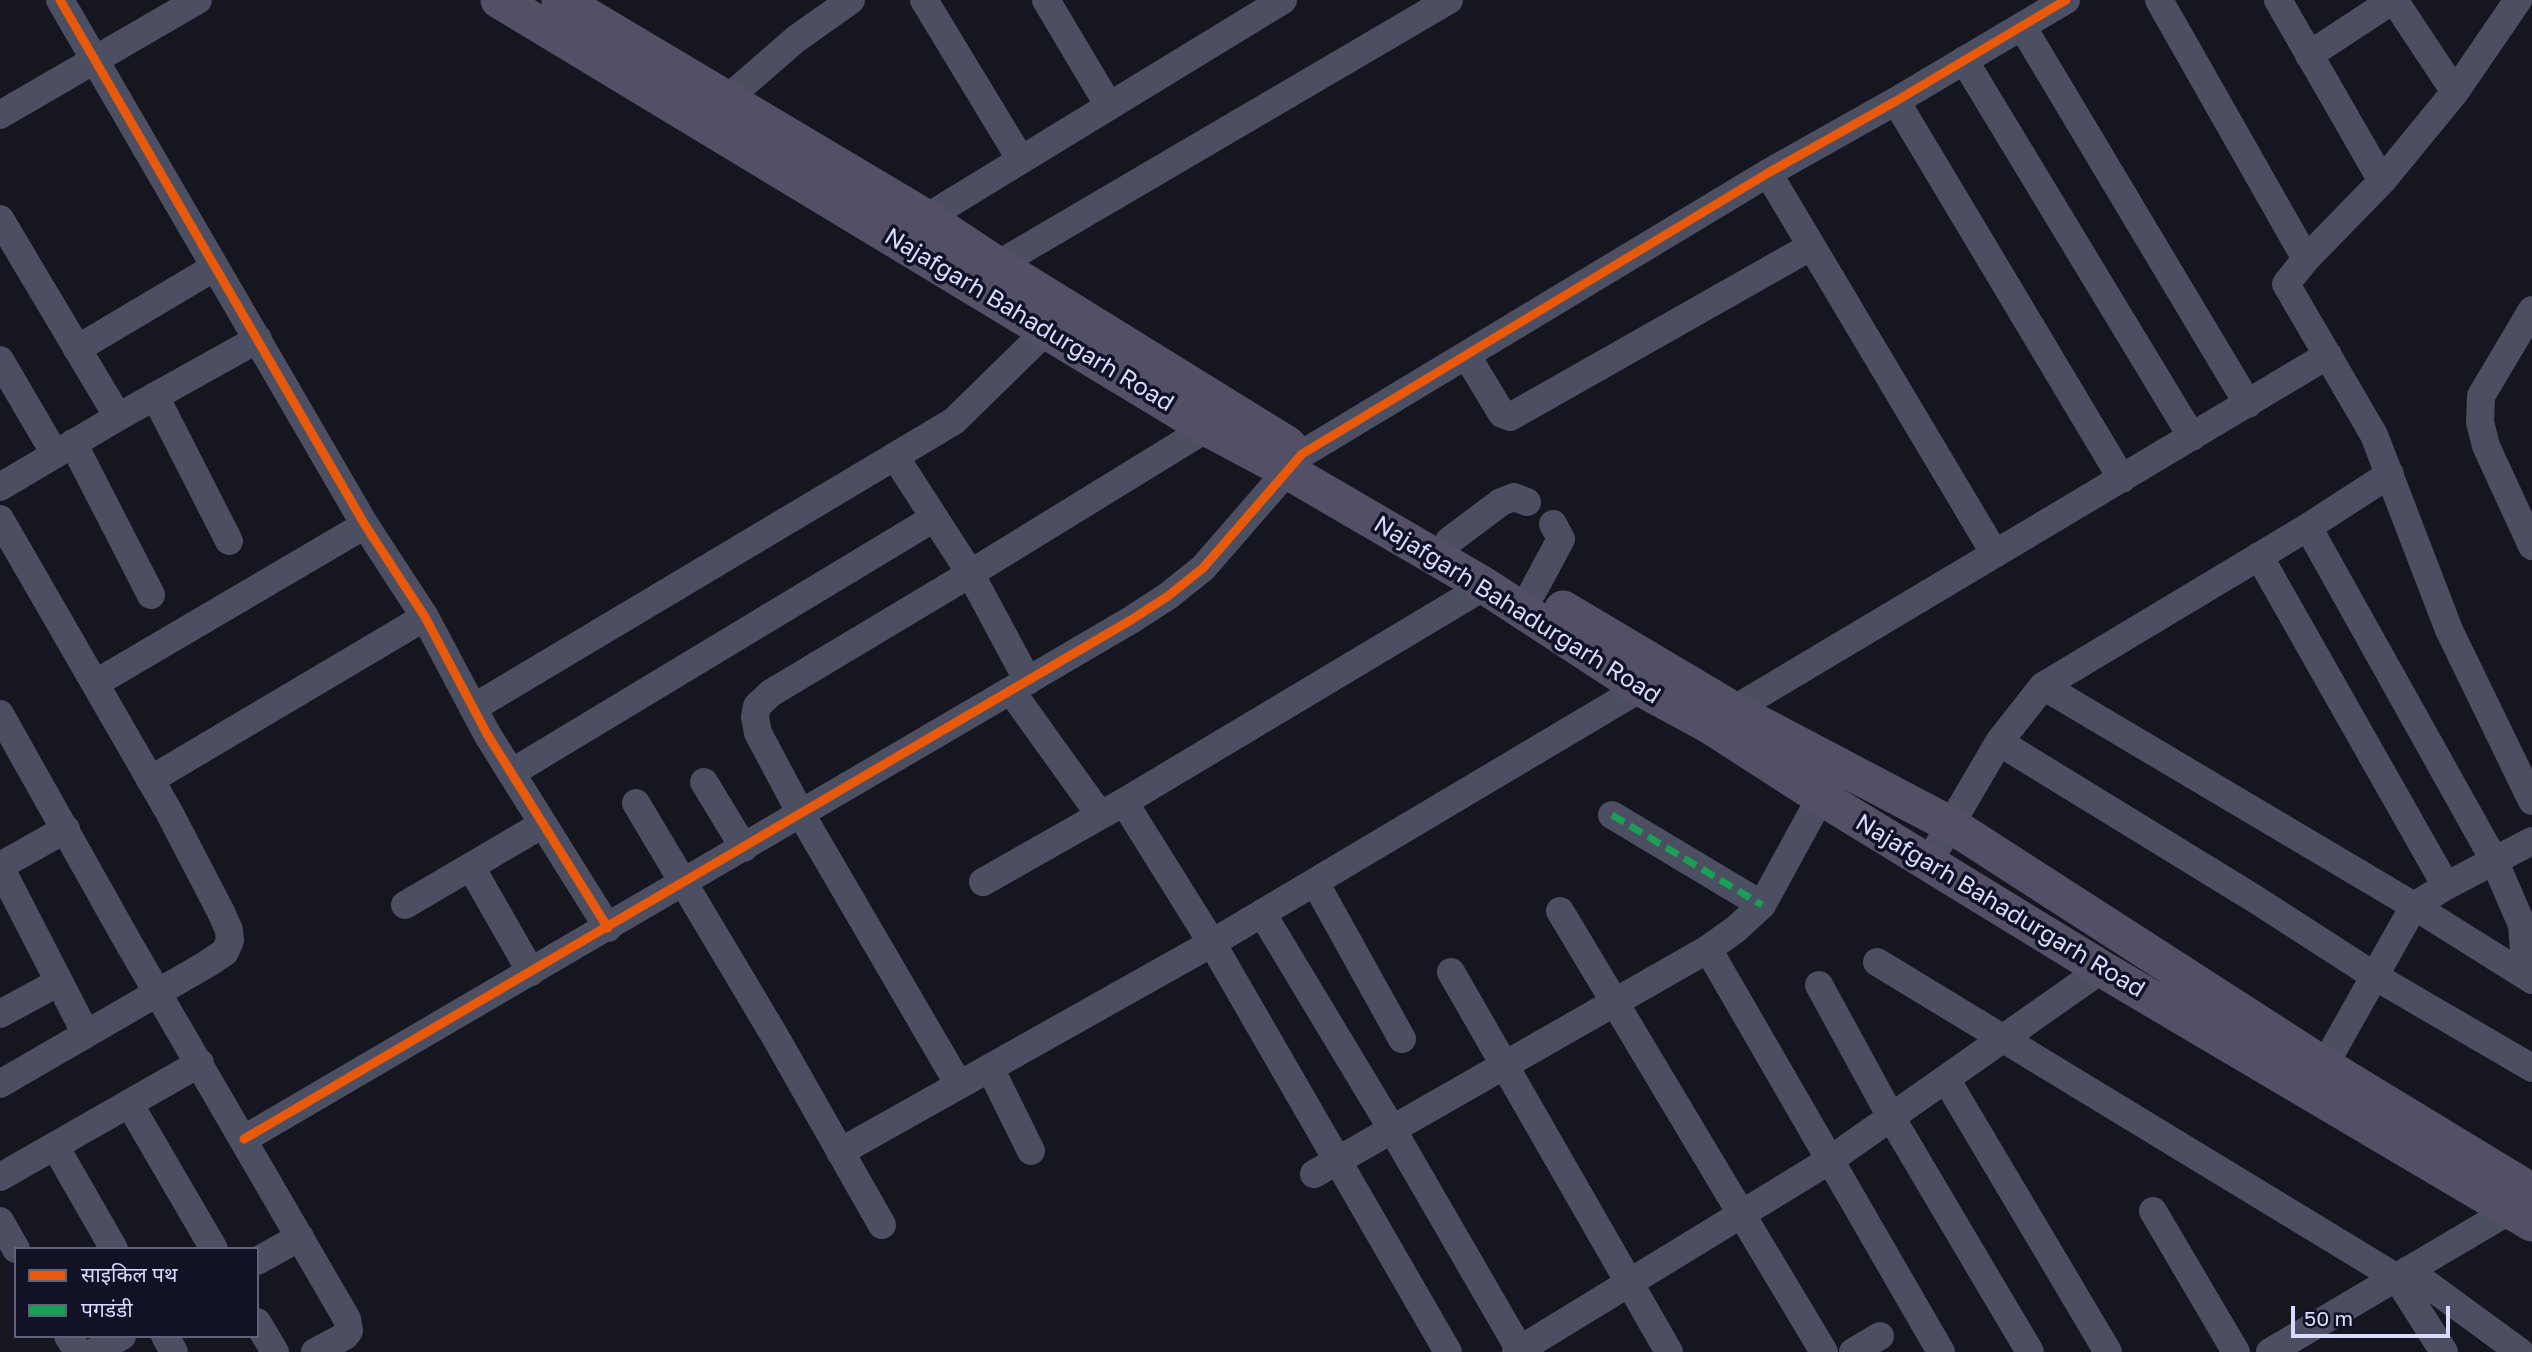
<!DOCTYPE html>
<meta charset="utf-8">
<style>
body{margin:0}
#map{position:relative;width:2532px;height:1352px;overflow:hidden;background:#161620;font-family:"Golos Text","Noto Sans Devanagari",sans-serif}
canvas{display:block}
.legend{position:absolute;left:14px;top:1247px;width:245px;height:91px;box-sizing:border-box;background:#111225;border:2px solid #60627b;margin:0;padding:9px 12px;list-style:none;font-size:21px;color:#d7dbfd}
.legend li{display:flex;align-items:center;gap:14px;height:35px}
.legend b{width:35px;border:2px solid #60627b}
.scale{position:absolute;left:2291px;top:1306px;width:159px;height:32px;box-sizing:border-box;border:4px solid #d7dbfd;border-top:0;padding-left:9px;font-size:21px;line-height:24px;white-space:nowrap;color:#d7dbfd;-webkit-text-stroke:5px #111225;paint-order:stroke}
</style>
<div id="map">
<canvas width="2532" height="1352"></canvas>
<ul class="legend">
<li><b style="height:9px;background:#e8590c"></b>साइकिल पथ</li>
<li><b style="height:9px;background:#1a9f57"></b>पगडंडी</li>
</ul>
<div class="scale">50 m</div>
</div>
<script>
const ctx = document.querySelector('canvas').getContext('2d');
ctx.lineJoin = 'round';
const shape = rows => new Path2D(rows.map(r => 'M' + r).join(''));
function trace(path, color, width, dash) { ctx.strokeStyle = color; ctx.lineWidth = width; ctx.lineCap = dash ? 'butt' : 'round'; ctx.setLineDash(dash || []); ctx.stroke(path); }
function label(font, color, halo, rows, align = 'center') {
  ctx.font = font + ' "Golos Text",sans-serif'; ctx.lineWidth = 7; ctx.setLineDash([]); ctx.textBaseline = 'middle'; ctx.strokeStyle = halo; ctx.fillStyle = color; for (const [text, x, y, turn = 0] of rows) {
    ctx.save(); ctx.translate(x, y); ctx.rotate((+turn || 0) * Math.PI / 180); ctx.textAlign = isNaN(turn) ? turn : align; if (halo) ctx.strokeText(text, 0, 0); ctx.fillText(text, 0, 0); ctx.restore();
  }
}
trace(shape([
 [60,0,365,525,425,617,487,734,608,928],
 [924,0,1021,160],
 [1046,0,1109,106],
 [2159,0,2306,259],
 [2278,0,2382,181],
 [2394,0,2455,92],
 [2518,0,2455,92,2382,181,2306,259,2286,284,2374,435,2449,630,2532,801],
 [2022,26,2248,404],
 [2309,55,2393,0],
 [1964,60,2192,437],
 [727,99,796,39,851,0],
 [1896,101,2122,479],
 [0,115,198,0],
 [1768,173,1995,554],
 [926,218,1283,0],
 [0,219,118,417],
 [997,265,1449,0],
 [2532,310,2481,396,2480,422,2486,446,2532,546],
 [77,349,215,267],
 [1467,356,1502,414,1510,417,1810,247],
 [0,360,55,454],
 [155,396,229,541],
 [73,443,151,595],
 [896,458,970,573,1028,681],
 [0,487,118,417,258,339],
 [0,519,169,812,221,912,229,930,230,940,225,952,207,964,0,1084],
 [2308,527,2494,860,2522,925,2526,976],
 [1449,541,1501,502,1514,497,1527,502],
 [2259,556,2446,886],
 [1533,591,1561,539,1553,524],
 [96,683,365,525],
 [2043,686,2414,906,2532,980],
 [1011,691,1100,815],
 [473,708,954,421,1047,330],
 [1733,710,2328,355],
 [0,714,128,942,347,1319,349,1331,345,1336,315,1352],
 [1999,742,2255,899,2376,977,2532,1068],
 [511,773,934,518],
 [150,780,425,617],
 [704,782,744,848],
 [1124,802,1212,943,1448,1352],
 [636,803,776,1038,882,1225],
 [1612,815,1762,905],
 [1928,863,1999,742,2043,686,2308,527,2390,474],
 [0,866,66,829],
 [0,867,86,1034],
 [471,867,531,972],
 [983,882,1124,802,1485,586],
 [1315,882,1402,1039],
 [405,905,543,824],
 [1560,911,1824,1352],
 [1262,913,1392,1129,1521,1352],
 [1708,949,1941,1352],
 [1877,962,2397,1278,2444,1352],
 [1451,972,1669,1352],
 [1819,985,1891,1117,2030,1352],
 [0,1014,59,982],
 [990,1068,1031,1151],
 [1946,1079,2108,1352],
 [2315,1082,2414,906,2446,886,2532,841],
 [959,1085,801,814,758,733,755,717,757,706,771,693,963,578,1207,428],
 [129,1103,214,1249],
 [244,1139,1131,620,1168,596,1203,568,1302,454,1768,173,1896,101,2066,0],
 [55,1146,114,1249],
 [840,1152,1212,943,1641,688],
 [1314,1174,1708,949,1736,929,1762,905,1821,797],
 [0,1177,200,1063],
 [2153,1211,2236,1352],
 [0,1221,16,1249],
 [257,1261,300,1237],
 [2408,1270,2520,1352],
 [257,1322,275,1352],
 [68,1336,78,1352],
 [165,1336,174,1352],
 [94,1352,122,1336],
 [1516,1352,1830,1160,2102,969],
 [1853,1352,1880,1336],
 [2270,1352,2524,1202]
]), '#4b4f61', 28);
trace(shape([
 [499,0,1207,428,1286,470,1485,586,1641,688,1709,725,1821,797,2102,969,2532,1223],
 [560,0,926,218,997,265,1288,445],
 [1563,609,1733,710,1951,825,2325,1066,2532,1192]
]), '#524f66', 37);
trace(shape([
 [1612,815,1762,905]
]), '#1a9f57', 7, [14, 7]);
trace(shape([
 [60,0,365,525,425,617,487,734,608,928],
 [244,1139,1131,620,1168,596,1203,568,1302,454,1768,173,1896,101,2066,0]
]), '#e8590c', 9);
label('24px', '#d7dbfd', '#111225', [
 ["Najafgarh Bahadurgarh Road",1029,320,31],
 ["Najafgarh Bahadurgarh Road",1517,610,32],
 ["Najafgarh Bahadurgarh Road",2000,906,31]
]);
</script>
